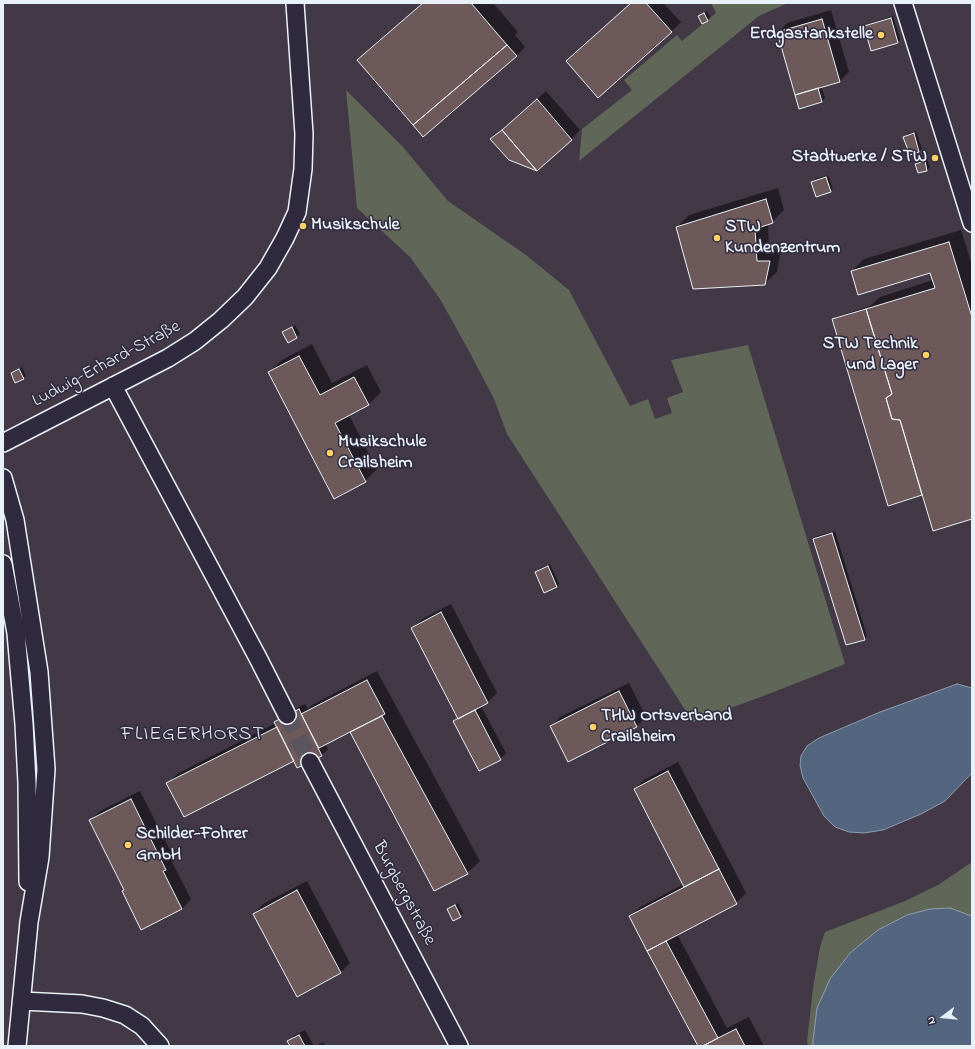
<!DOCTYPE html>
<meta charset="utf-8">
<style>
body{margin:0}
#map{position:relative;width:975px;height:1049px;overflow:hidden;background:#423846;font-family:"Indie Flower",sans-serif}
canvas{display:block}
.frame{position:absolute;inset:0;border:4px solid #e8f1f8;pointer-events:none}
.north{position:absolute;left:923px;top:997px;width:40px;height:40px;-webkit-text-stroke:3px #2f2a3d;paint-order:stroke;rotate:254deg;font-size:11px;font-weight:700;line-height:16px;text-align:center;color:#e8f1f8}
.north::after{content:'';display:block;margin:auto;width:14px;height:18px;background:#e8f1f8;clip-path:polygon(50% 0,100% 100%,50% 72%,0 100%)}
</style>
<div id="map">
<canvas width="975" height="1049"></canvas>
<div class="frame"></div>
<div class="north">N</div>
</div>
<script>
const ctx = document.querySelector('canvas').getContext('2d');
ctx.lineJoin = 'round';
function fill(path, color) { ctx.fillStyle = color; ctx.fill(path, 'evenodd'); }
const shape = rows => new Path2D(rows.map(r => 'M' + r).join(''));
function trace(path, color, width, dash) { ctx.strokeStyle = color; ctx.lineWidth = width; ctx.lineCap = dash ? 'butt' : 'round'; ctx.setLineDash(dash || []); ctx.stroke(path); }
function label(font, color, halo, rows, align = 'center') {
  ctx.font = font + ' "Indie Flower",sans-serif'; ctx.lineWidth = 3; ctx.setLineDash([]); ctx.textBaseline = 'middle'; ctx.strokeStyle = halo; ctx.fillStyle = color; for (const [text, x, y, turn = 0] of rows) {
    ctx.save(); ctx.translate(x, y); ctx.rotate((+turn || 0) * Math.PI / 180); ctx.textAlign = isNaN(turn) ? turn : align; if (halo) ctx.strokeText(text, 0, 0); ctx.fillText(text, 0, 0); ctx.restore();
  }
}
fill(shape([
 [711,3,788,3,759,16,579,161,582,129,632,90,624,80,677,35,682,41,716,13],
 [346,90,403,147,448,201,526,255,569,290,630,406,648,399,655,419,672,413,667,398,683,392,671,360,748,345,845,664,766,695,693,722,507,434,494,399,470,353,440,299,410,257,357,208],
 [972,862,972,916,950,908,907,915,878,930,850,953,813,1040,813,1046,808,1046,807,1041,813,988,820,947,825,932,905,901,938,885]
]), '#606658');
const water = shape([
 [957,684,972,688,972,773,945,801,921,814,883,830,864,833,849,832,835,827,824,816,803,778,800,765,801,756,807,746,819,738,880,712,957,684],
 [950,908,972,916,972,1046,813,1046,813,1040,817,1008,830,979,850,953,878,930,907,915,930,909,950,908]
]);
fill(water, '#54667f');
trace(water, '#8f9eaf', 1);
fill(shape([
 [423,3,493,3,518,32,515,35,525,47,516,56,358,60,370,48],
 [631,3,663,3,681,22,671,32],
 [831,10,849,72,840,81,821,86,825,98,822,101,800,108,778,32,787,23],
 [707,11,710,18,707,20,699,16],
 [893,16,900,39,898,42,872,50,865,26,868,24],
 [546,91,580,130,571,139,498,133],
 [916,131,922,149,919,151,905,137,907,134],
 [927,159,930,167,927,170,919,172,917,164,919,161],
 [828,175,833,189,830,191,812,182,815,179],
 [778,188,784,210,772,222,768,224,769,249,781,249,777,272,764,284,677,227,689,215],
 [961,230,972,265,972,518,923,493,922,494,833,320,836,317,870,306,880,297,933,280,931,271,852,271,864,259],
 [295,325,300,334,288,342,283,332],
 [312,344,332,383,367,365,381,392,369,404,349,415,377,469,365,481,269,372,282,360],
 [22,367,26,376,23,378,12,373],
 [835,531,867,636,865,639,815,539,817,536],
 [550,564,559,584,556,587,536,572,539,569],
 [451,604,497,693,488,702,481,706,506,753,500,759,454,721,458,717,413,628,422,619],
 [377,671,480,861,467,873,351,732,354,729,325,744,328,749,322,755,298,767,294,760,168,783,177,774,276,723,275,722,281,716,305,704,308,709,312,705],
 [629,683,646,717,637,726,551,726,560,717],
 [678,762,746,893,736,903,677,934,727,1028,749,1017,764,1046,693,1046,698,1043,630,916,640,907,684,884,635,789,644,780],
 [140,791,175,860,172,862,191,899,182,909,141,929,125,889,90,820,100,811],
 [307,881,350,963,341,972,297,995,254,914,263,904],
 [458,903,463,913,460,916,449,909],
 [305,1030,314,1046,291,1046,289,1041,295,1035],
 [323,1042,325,1046,316,1046]
]), '#0007');
const building = shape([
 [423,3,471,3,507,45,413,125,357,60,423,3],
 [631,3,646,3,672,32,598,98,566,61,631,3],
 [704,13,708,21,702,24,698,16,704,13],
 [891,18,898,43,871,51,864,26,891,18],
 [822,19,840,82,795,95,777,32,822,19],
 [507,45,517,56,423,137,413,125,507,45],
 [818,88,822,102,799,109,795,95,818,88],
 [537,99,572,140,537,171,502,130,537,99],
 [502,130,537,171,509,160,490,139,502,130],
 [914,133,919,152,910,155,903,137,914,133],
 [925,161,927,171,918,173,915,164,925,161],
 [826,177,831,192,816,197,811,182,826,177],
 [766,199,773,223,755,229,757,261,770,261,765,285,693,289,676,227,766,199],
 [949,242,972,317,972,519,933,531,900,420,892,419,886,398,892,394,866,309,935,288,930,273,858,295,851,271,949,242],
 [866,309,892,394,886,398,892,419,900,420,922,495,888,506,832,319,866,309],
 [292,327,297,338,288,343,282,332,292,327],
 [299,356,320,395,354,377,369,405,335,423,366,482,334,499,268,372,299,356],
 [19,369,24,379,15,383,11,373,19,369],
 [832,533,865,640,846,645,813,539,832,533],
 [548,566,557,587,544,593,535,572,548,566],
 [441,612,488,703,458,719,411,628,441,612],
 [367,680,385,714,319,748,301,714,367,680],
 [619,691,637,727,568,762,550,726,619,691],
 [299,709,322,756,297,768,274,722,299,709],
 [475,710,501,760,479,771,453,721,475,710],
 [382,716,468,874,434,891,350,732,382,716],
 [277,727,294,761,184,817,166,783,277,727],
 [668,771,719,869,684,887,634,789,668,771],
 [131,799,166,870,163,871,182,909,141,930,122,891,124,890,89,820,131,799],
 [719,869,737,904,647,951,629,916,719,869],
 [297,890,341,973,297,997,253,914,297,890],
 [455,905,461,917,453,921,447,909,455,905],
 [666,941,718,1038,703,1046,698,1046,647,951,666,941],
 [736,1029,745,1046,703,1046,718,1038,736,1029],
 [299,1035,305,1046,290,1046,287,1041,299,1035]
]);
fill(building, '#6d595a');
trace(building, '#e8f1f8', 1);
trace(shape([
 [287,715,310,762]
]), '#5b5461', 17, [17, 8]);
const street = shape([
 [903,3,972,223],
 [113,386,258,658,287,715],
 [3,443,168,358,195,341,221,320,245,297,268,268,285,238,297,212,303,169,304,134,295,3],
 [3,478,15,520,39,672,46,769,40,857,29,922,17,1046],
 [3,564,16,633,24,724,27,783,28,882],
 [310,762,459,1046],
 [22,1001,82,1004,103,1008,125,1015,142,1026,160,1046]
]);
trace(street, '#e8f1f8', 20);
trace(street, '#2f2a3d', 17);
for (const [x, y, r, color] of [
 [881,35,4,"#ffd166"],
 [935,158,4,"#ffd166"],
 [303,226,4,"#ffd166"],
 [717,238,4,"#ffd166"],
 [926,355,4,"#ffd166"],
 [330,453,4,"#ffd166"],
 [593,727,4,"#ffd166"],
 [128,845,4,"#ffd166"]
]) { const dot = new Path2D(); dot.arc(x, y, r, 0, 2 * Math.PI); ctx.fillStyle = color; ctx.fill(dot); trace(dot, '#2f2a3d', 1.5); }
label('bold 18px', '#e8f1f8', '#2f2a3d', [
 ["Erdgastankstelle",873,35,"right"],
 ["Stadtwerke / STW",927,158,"right"],
 ["Musikschule",311,226],
 ["STW",725,228],
 ["Kundenzentrum",725,249],
 ["STW Technik",918,345,"right"],
 ["und Lager",918,366,"right"],
 ["Musikschule",338,443],
 ["Crailsheim",338,464],
 ["THW Ortsverband",601,717],
 ["Crailsheim",601,738],
 ["Schilder-Fohrer",136,835],
 ["GmbH",136,856]
], 'left');
label('18px', '#e8f1f8', '#2f2a3d', [
 ["Ludwig-Erhard-Straße",107,365,-28],
 ["Burgbergstraße",403,894,62]
]);
ctx.letterSpacing = '1px';
label('20px', '#e8f1f8', '#2f2a3d', [
 ["FLIEGERHORST",193,736]
]);
ctx.letterSpacing = '0px';
</script>
